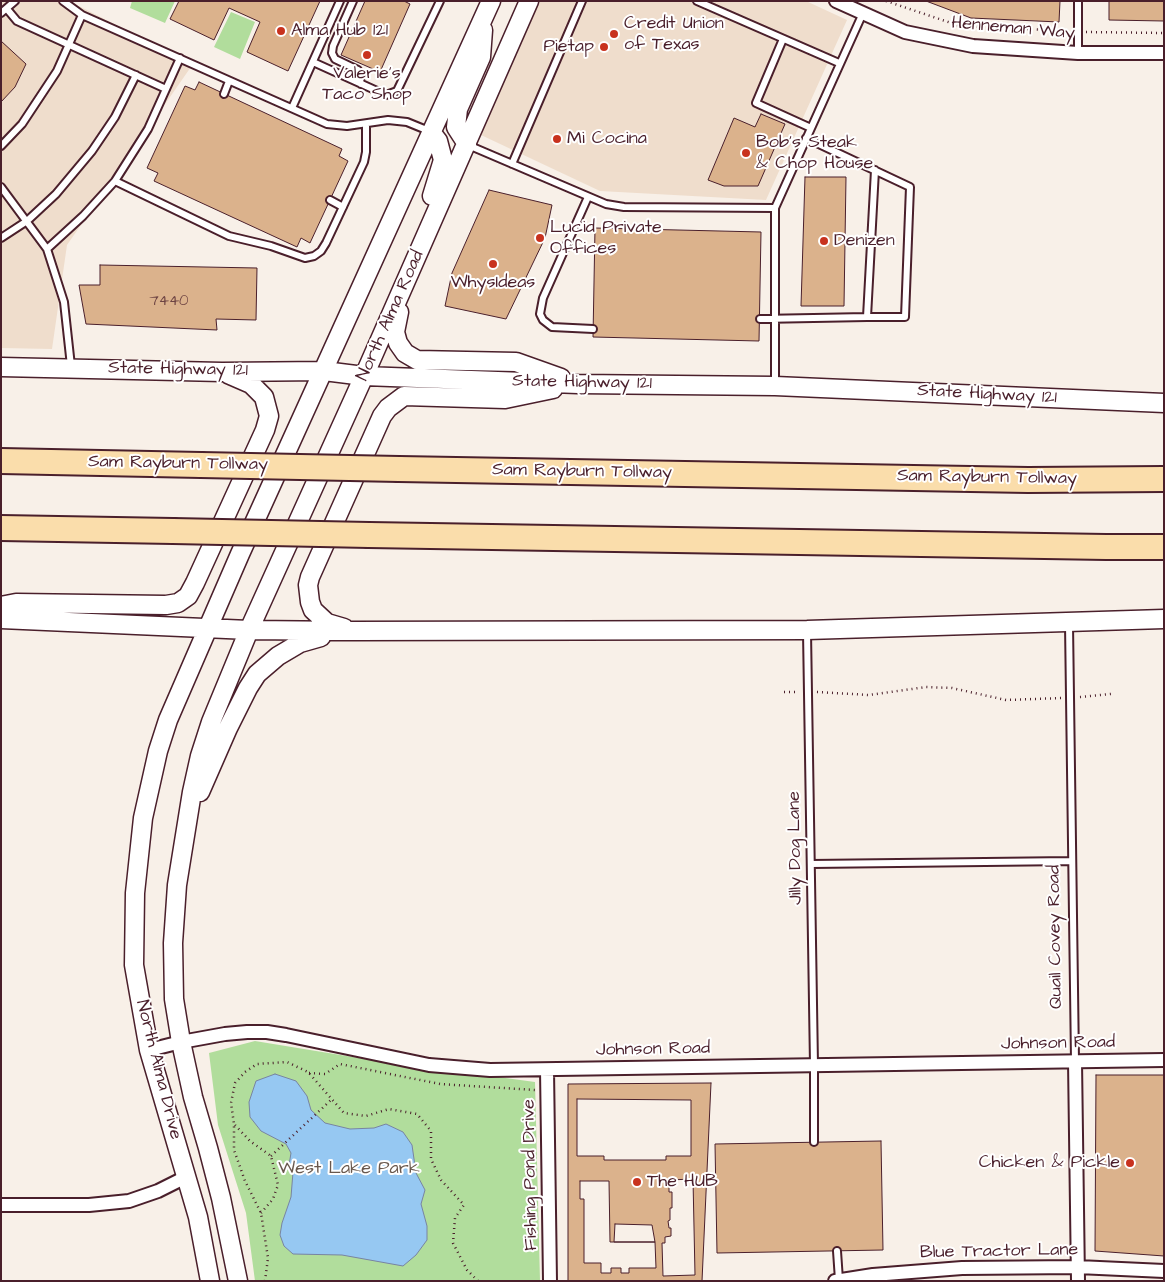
<!DOCTYPE html>
<style>
body{margin:0}
#map{position:relative;width:1165px;height:1282px;overflow:hidden;background:#f8f0e8;font-family:"Architects Daughter",sans-serif}
canvas{display:block}
.frame{position:absolute;inset:0;border:2px solid #4a1f2b;pointer-events:none}
</style>
<div id="map">
<canvas width="1165" height="1282"></canvas>
<div class="frame"></div>
</div>
<script>
const ctx = document.querySelector('canvas').getContext('2d');
ctx.lineJoin = 'round';
function fill(path, color) { ctx.fillStyle = color; ctx.fill(path, 'evenodd'); }
const shape = rows => new Path2D(rows.map(r => 'M' + r).join(''));
function trace(path, color, width, dash) { ctx.strokeStyle = color; ctx.lineWidth = width; ctx.lineCap = dash ? 'butt' : 'round'; ctx.setLineDash(dash || []); ctx.stroke(path); }
function label(font, color, halo, rows, align = 'center') {
  ctx.font = font + ' "Architects Daughter",sans-serif'; ctx.lineWidth = 4; ctx.setLineDash([]); ctx.textBaseline = 'middle'; ctx.strokeStyle = halo; ctx.fillStyle = color; for (const [text, x, y, turn = 0] of rows) {
    ctx.save(); ctx.translate(x, y); ctx.rotate((+turn || 0) * Math.PI / 180); ctx.textAlign = isNaN(turn) ? turn : align; if (halo) ctx.strokeText(text, 0, 0); ctx.fillText(text, 0, 0); ctx.restore();
  }
}
fill(shape([
 [1,1,69,1,193,64,67,245,52,349,1,348],
 [540,1,806,1,847,20,766,200,600,191,481,135]
]), '#efddcc');
fill(shape([
 [132,1,175,1,165,23,130,8],
 [231,12,255,22,240,59,214,47],
 [255,1041,365,1059,535,1082,540,1281,255,1281,246,1213,218,1125,209,1053]
]), '#b1dd9c');
const water = shape([
 [275,1074,296,1081,307,1096,311,1110,325,1123,350,1129,374,1128,386,1124,403,1132,412,1145,416,1173,425,1190,421,1204,427,1226,427,1240,416,1255,403,1266,342,1255,293,1254,284,1246,280,1235,282,1223,291,1197,293,1172,289,1165,291,1153,286,1144,261,1131,250,1117,249,1102,256,1081,275,1074]
]);
fill(water, '#96c8f2');
trace(water, '#7884a2', 1);
const building = shape([
 [179,1,320,1,288,71,247,52,260,22,229,8,214,40,170,19,179,1],
 [365,1,404,1,410,4,380,72,341,55,365,1],
 [926,1,1060,1,1059,22,971,18,926,1],
 [1109,1,1164,1,1164,21,1109,20,1109,1],
 [1,41,26,64,15,87,1,102,1,41],
 [199,82,342,149,339,156,348,161,310,243,301,238,297,247,154,181,158,173,147,168,185,86,195,90,199,82],
 [761,114,785,124,758,186,724,186,708,180,734,118,755,127,761,114],
 [805,177,846,177,844,306,801,306,805,177],
 [489,190,552,205,545,238,506,319,445,306,452,273,489,190],
 [595,228,761,232,759,341,593,337,595,228],
 [100,265,257,268,256,320,216,319,217,330,86,324,79,285,100,285,100,265],
 [1096,1075,1164,1075,1164,1256,1095,1251,1096,1075],
 [711,1083,702,1281,568,1281,568,1084,711,1083],
 [577,1099,691,1100,691,1156,666,1156,666,1160,604,1160,604,1156,577,1156,577,1099],
 [881,1141,883,1250,717,1253,715,1144,881,1141],
 [693,1179,695,1275,663,1276,662,1243,665,1243,665,1237,671,1236,671,1228,669,1228,668,1221,670,1220,670,1208,672,1208,672,1192,669,1192,669,1180,693,1179],
 [580,1181,609,1181,610,1242,655,1242,656,1268,629,1268,629,1273,621,1273,621,1268,611,1268,611,1273,601,1273,601,1263,584,1263,584,1199,580,1199,580,1181],
 [615,1224,652,1225,655,1242,614,1242,615,1224]
]);
fill(building, '#dbb28c');
trace(building, '#4a1f2b', 1);
const lane = shape([
 [63,1,82,15,327,124,347,126,388,120,407,122,429,131],
 [353,1,333,46,332,53,335,59,358,70,361,84],
 [697,1,839,63],
 [1078,1,1078,53],
 [7,9,17,21,166,89],
 [1,13,15,1],
 [783,39,756,103,811,128],
 [313,62,386,95,397,91,440,1],
 [224,94,229,81],
 [292,108,340,1],
 [806,138,910,187,905,317,867,317],
 [468,145,606,204,624,207,775,208],
 [1,146,22,124,57,71,82,15],
 [512,164,582,1],
 [115,181,229,236,271,246,305,258,314,256,321,251,326,243,364,162,366,152,366,124],
 [1,187,47,249],
 [588,197,543,298,540,314,543,320,552,327,593,329],
 [330,200,343,207],
 [1,238,27,221,56,194,92,151,115,117,136,75],
 [760,319,867,317,875,170],
 [71,366,64,302,47,249,83,216,115,181,148,129,180,58],
 [775,385,775,208,863,13],
 [1069,624,1075,1061],
 [807,632,814,1065,814,1142],
 [811,864,1072,861],
 [837,1251,839,1280]
]);
const street = shape([
 [836,1,905,32,973,46,1078,53,1164,53],
 [149,1050,181,1042,225,1034,247,1032,267,1032,286,1035,429,1065,490,1070,1164,1060],
 [1075,1061,1078,1281],
 [547,1070,550,1281],
 [1,1205,89,1205,129,1201,158,1191,186,1177],
 [835,1281,873,1275,962,1268,1078,1267,1164,1271]
]);
const secondary = shape([
 [431,132,438,141,443,160,432,196],
 [467,144,456,127,458,109,481,57,483,30],
 [399,312,395,332,398,343,405,353,417,360,516,362,561,378],
 [1,367,222,372,324,371,364,376,578,384,775,386,1164,403],
 [1,606,16,603,166,605,178,603,188,596,195,583,265,430,269,416,264,397,251,384,228,374],
 [1,619,249,630,354,631,807,630,1164,619],
 [344,628,327,623,313,610,310,602,308,585,310,577,382,416,388,408,404,396,505,399,553,389],
 [200,792,228,728,248,688,257,674,278,656,300,643,321,637],
 [210,1281,198,1217,149,1050,134,965,135,893,143,818,158,751,168,720,240,554,491,1],
 [238,1281,221,1198,208,1148,193,1097,181,1042,174,999,173,943,177,885,192,792,200,756,211,722,249,630,364,376,529,1]
]);
const highway = shape([
 [1,461,201,465],
 [399,469,1028,480,1164,479],
 [1,528,173,531],
 [369,535,1106,547,1164,547]
]);
trace(lane, '#4a1f2b', 10);
trace(street, '#4a1f2b', 16);
trace(secondary, '#4a1f2b', 21);
trace(highway, '#4a1f2b', 28);
trace(shape([
 [886,1,960,26,1070,31],
 [1086,32,1164,33],
 [784,692,799,692],
 [817,692,869,695,926,687,952,688,1006,700,1062,698],
 [1080,697,1111,694],
 [309,1073,325,1074,340,1064,440,1084,535,1090],
 [235,1125,250,1141,271,1156,278,1185,273,1199,261,1213],
 [271,1156,331,1100],
 [265,1281,268,1258,261,1213,245,1181,234,1150,234,1124,231,1103,235,1083,245,1072,257,1064,287,1062,308,1072,344,1113,366,1116,389,1109,417,1114,431,1131,431,1159,441,1180,464,1205,455,1218,453,1243,467,1270,478,1281]
]), '#4a1f2b', 2.5, [1, 4]);
trace(lane, '#fff', 6);
trace(street, '#fff', 12);
trace(secondary, '#fff', 18);
trace(highway, '#faddab', 24);
const highwayBridge = shape([
 [201,465,399,469],
 [173,531,369,535]
]);
trace(highwayBridge, '#4a1f2b', 28, []);
trace(highwayBridge, '#faddab', 24);
for (const [x, y, r, color] of [
 [281,31,5,"#c8321e"],
 [614,34,5,"#c8321e"],
 [604,47,5,"#c8321e"],
 [367,55,5,"#c8321e"],
 [557,139,5,"#c8321e"],
 [746,153,5,"#c8321e"],
 [540,238,5,"#c8321e"],
 [824,241,5,"#c8321e"],
 [493,264,5,"#c8321e"],
 [1130,1163,5,"#c8321e"],
 [637,1182,5,"#c8321e"]
]) { const dot = new Path2D(); dot.arc(x, y, r, 0, 2 * Math.PI); ctx.fillStyle = color; ctx.fill(dot); trace(dot, '#fff', 2); }
label('15px', '#6e4443', null, [
 ["7440",169,302]
]);
label('18px', '#4a1f2b', '#fff', [
 ["Credit Union",624,24],
 ["of Texas",624,45],
 ["Alma Hub 121",291,31],
 ["Pietap",594,47,"right"],
 ["Valerie's",367,74,"center"],
 ["Taco Shop",367,95,"center"],
 ["Mi Cocina",567,139],
 ["Bob's Steak",756,143],
 ["& Chop House",756,164],
 ["Lucid Private",550,228],
 ["Offices",550,249],
 ["Denizen",834,241],
 ["WhysIdeas",493,283,"center"],
 ["Chicken & Pickle",1120,1163,"right"],
 ["The HUB",647,1182]
], 'left');
label('18px', '#4a1f2b', '#fff', [
 ["Henneman Way",1013,29,5],
 ["North Alma Road",391,316,-66],
 ["State Highway 121",178,370,1],
 ["State Highway 121",582,383,1],
 ["State Highway 121",987,395,3],
 ["Sam Rayburn Tollway",178,464,1],
 ["Sam Rayburn Tollway",582,472,1],
 ["Sam Rayburn Tollway",987,478,1],
 ["Jilly Dog Lane",796,848,-91],
 ["Quail Covey Road",1056,937,-91],
 ["Johnson Road",1058,1044,-1],
 ["Johnson Road",653,1050,-1],
 ["North Alma Drive",158,1070,76],
 ["Fishing Pond Drive",531,1175,-91],
 ["Blue Tractor Lane",999,1252,-1]
]);
label('18px', '#69584d', '#fff', [
 ["West Lake Park",349,1169]
]);
</script>
